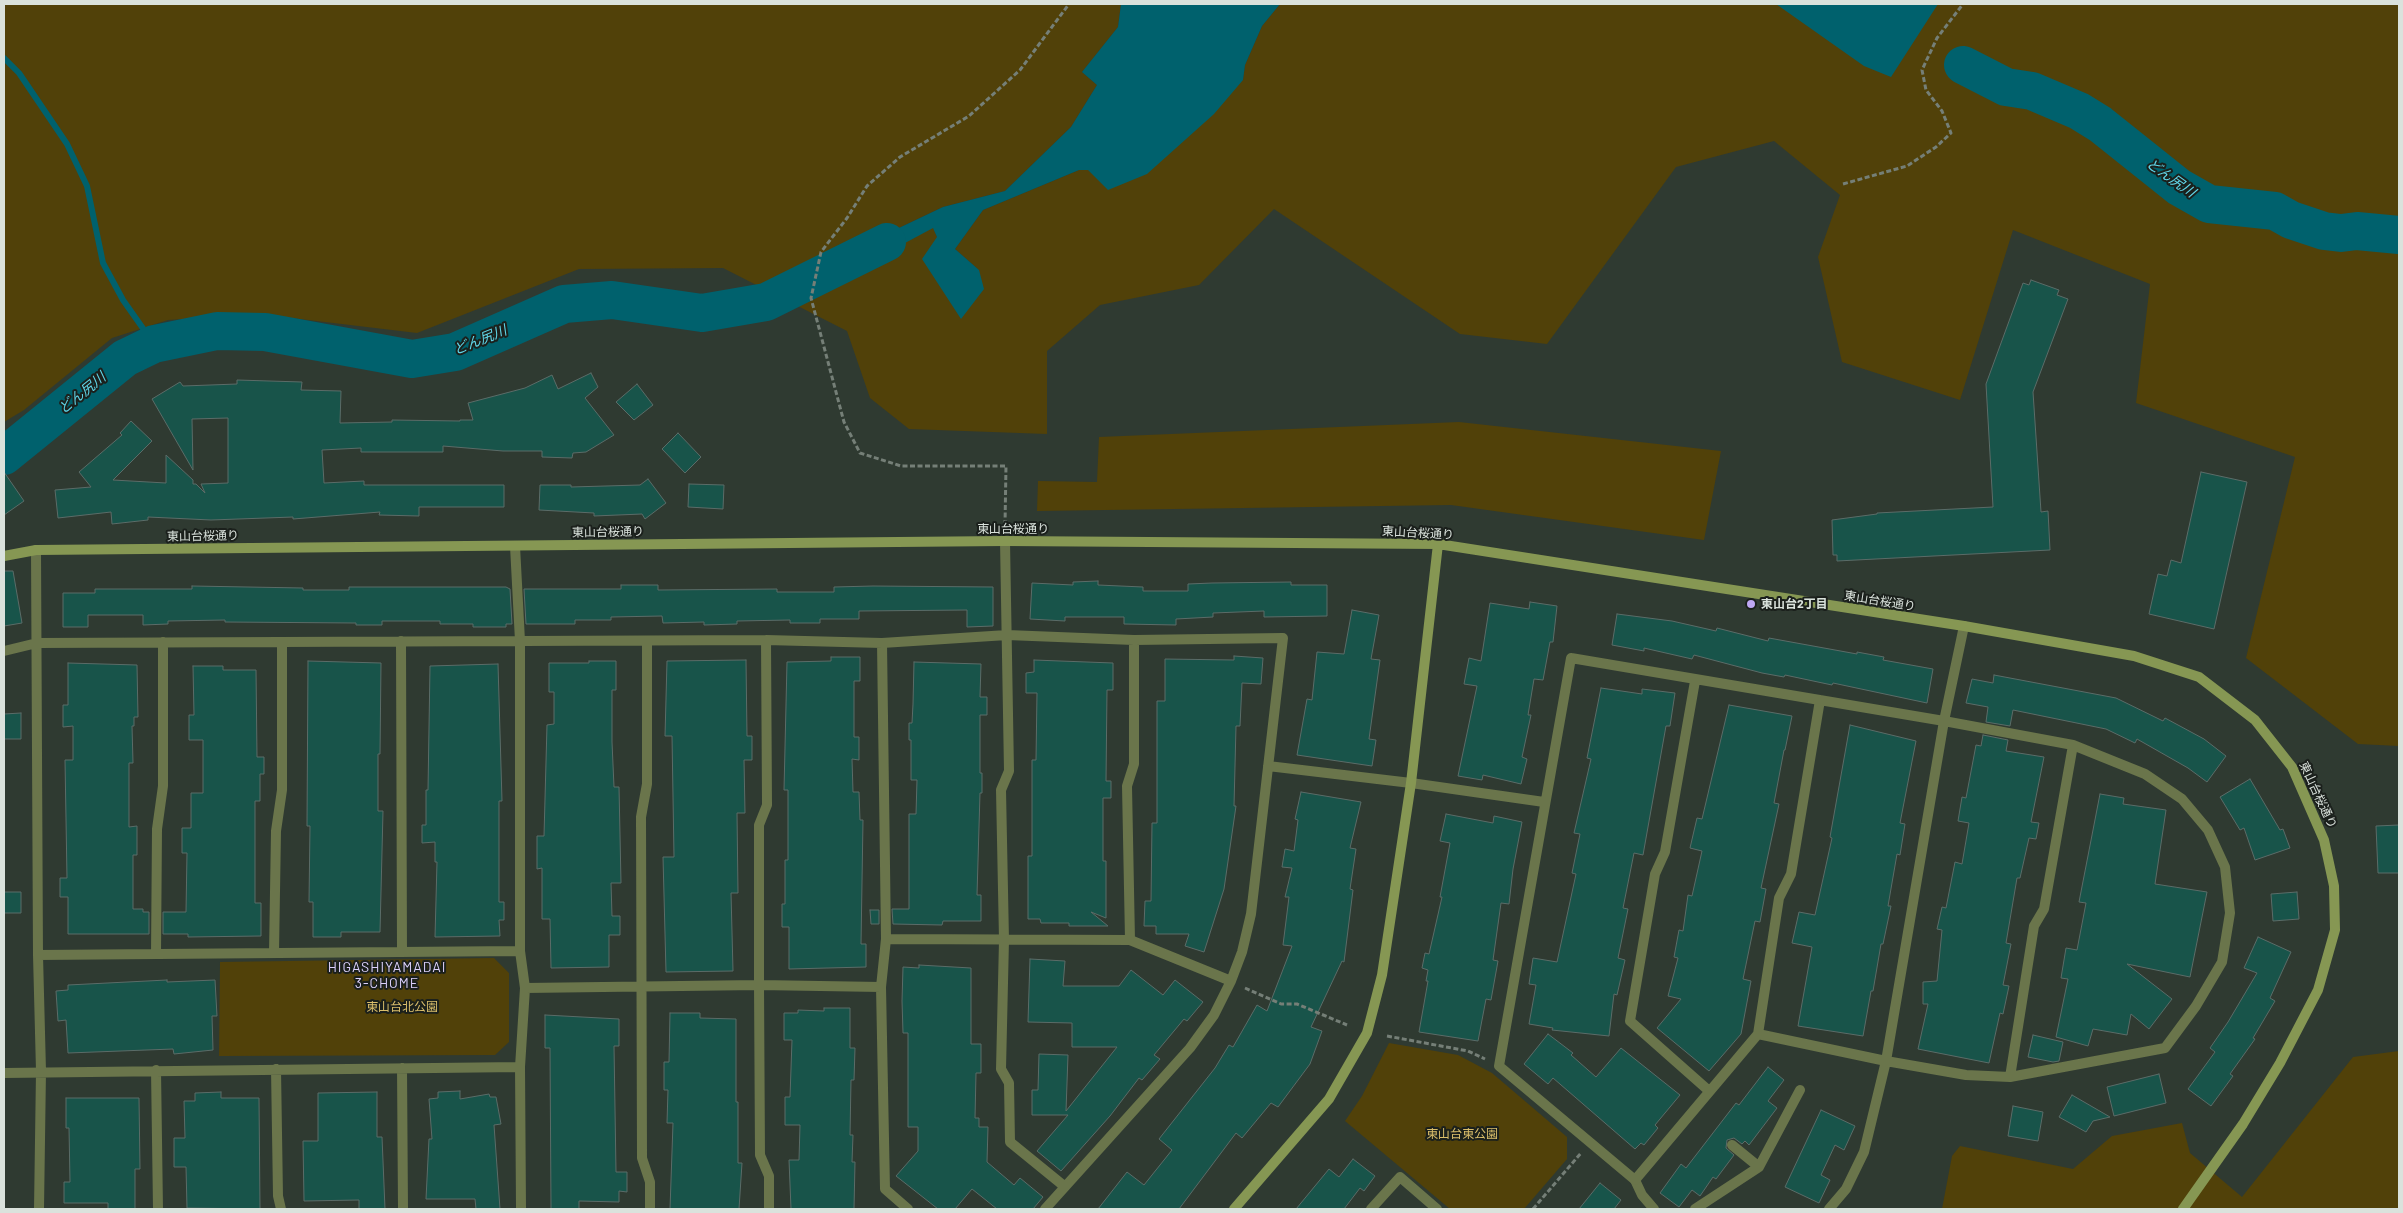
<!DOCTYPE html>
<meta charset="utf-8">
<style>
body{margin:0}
#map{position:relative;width:2403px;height:1213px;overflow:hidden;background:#2f3a31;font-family:Barlow,sans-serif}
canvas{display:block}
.frame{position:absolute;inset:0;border:5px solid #dae2dc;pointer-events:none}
</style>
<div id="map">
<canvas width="2403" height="1213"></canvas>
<div class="frame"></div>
</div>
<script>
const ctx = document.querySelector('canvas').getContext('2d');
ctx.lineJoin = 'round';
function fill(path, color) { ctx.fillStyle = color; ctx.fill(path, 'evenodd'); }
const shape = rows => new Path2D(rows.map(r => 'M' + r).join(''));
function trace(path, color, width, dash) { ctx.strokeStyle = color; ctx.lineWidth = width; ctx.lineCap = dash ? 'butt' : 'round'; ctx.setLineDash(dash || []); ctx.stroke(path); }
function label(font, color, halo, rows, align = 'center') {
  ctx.font = font + ' Barlow,"Noto Sans JP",sans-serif'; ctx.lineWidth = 4; ctx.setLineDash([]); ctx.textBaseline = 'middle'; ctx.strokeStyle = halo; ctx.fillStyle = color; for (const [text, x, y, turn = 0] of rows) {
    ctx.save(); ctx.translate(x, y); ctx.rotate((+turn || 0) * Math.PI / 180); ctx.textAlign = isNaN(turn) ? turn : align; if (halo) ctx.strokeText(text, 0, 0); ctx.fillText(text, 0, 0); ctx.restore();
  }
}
fill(shape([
 [4,4,1121,4,1118,27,1082,72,1097,85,1071,127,1005,191,943,207,882,236,892,249,933,227,937,237,979,270,955,249,983,210,1079,170,1088,169,1243,80,1245,65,1262,26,1280,4,2399,4,2399,746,2358,744,2246,658,2295,457,2136,403,2150,284,2013,230,1960,400,1842,362,1818,257,1840,195,1774,141,1676,167,1547,344,1460,334,1274,209,1199,285,1100,305,1047,351,1047,434,909,429,870,398,847,331,723,268,579,269,417,333,258,314,168,320,112,338,24,410,4,422],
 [1459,422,1721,451,1704,540,1451,505,1037,511,1038,481,1097,482,1099,437],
 [494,958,509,973,509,1042,495,1055,219,1056,220,962],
 [1389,1043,1458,1055,1492,1073,1567,1137,1567,1159,1524,1209,1450,1209,1345,1121,1362,1096],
 [2399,1051,2399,1209,1942,1209,1952,1156,1960,1146,2073,1169,2112,1136,2182,1123,2190,1153,2242,1197,2353,1057]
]), '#514109');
fill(shape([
 [1121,4,1280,4,1262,26,1245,65,1243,80,1214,114,1147,174,1108,190,1088,170,1079,170,983,210,955,249,979,270,984,289,961,319,922,259,937,237,933,228,892,250,882,236,943,207,1005,191,1071,127,1097,85,1082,72,1118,27],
 [1776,4,1938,4,1891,77,1864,66]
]), '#00616d');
trace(shape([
 [4,58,19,73,67,144,87,186,103,263,123,300,154,344]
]), '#00616d', 6);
trace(shape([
 [1963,65,2006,87,2032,91,2079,111,2100,124,2179,187,2209,204,2275,211,2291,220,2324,231,2341,233,2357,231,2399,235],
 [4,456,125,358,154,344,217,331,265,332,412,359,455,352,564,304,612,300,702,313,766,302,887,242]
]), '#00616d', 38);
const building = shape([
 [2031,280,2059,290,2057,295,2068,299,2033,392,2041,512,2048,511,2050,550,1837,561,1837,555,1833,555,1832,520,1877,514,1877,513,1993,507,1986,384,2023,283,2029,285,2031,280],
 [591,373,598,387,585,398,614,435,586,452,573,453,572,458,542,457,542,451,503,451,443,446,443,452,361,452,361,448,322,450,324,483,364,481,364,485,504,485,504,507,419,507,419,516,379,515,380,512,293,519,293,517,211,520,148,517,148,520,112,524,111,512,58,518,55,490,91,487,79,472,122,435,120,433,131,421,152,441,113,480,166,483,166,455,193,480,193,484,196,484,205,493,201,484,228,483,228,418,192,419,193,470,152,399,180,382,183,386,237,384,237,380,302,382,301,390,341,391,340,423,392,422,392,420,460,421,460,420,473,420,468,403,525,388,552,375,558,389,591,373],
 [637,384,653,405,634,420,616,402,637,384],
 [678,433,701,457,685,473,662,449,678,433],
 [4,472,24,501,4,515,4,472],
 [2201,472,2247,482,2214,629,2149,614,2158,574,2167,576,2171,560,2181,563,2201,472],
 [648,479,666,503,645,519,642,514,594,516,594,513,539,510,540,485,571,485,571,487,640,485,648,479],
 [689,484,724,485,723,509,688,507,689,484],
 [4,571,13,571,22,623,4,626,4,571],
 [1098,581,1098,585,1143,587,1143,591,1188,591,1188,584,1212,583,1291,582,1291,585,1327,585,1327,616,1264,617,1264,611,1213,613,1213,617,1176,619,1176,625,1124,624,1124,617,1065,617,1065,621,1030,619,1032,583,1073,585,1073,582,1098,581],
 [621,585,658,585,658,590,777,589,777,592,834,592,834,587,873,586,993,587,993,626,967,627,967,610,859,611,859,619,820,619,820,623,790,623,790,620,737,621,737,624,704,625,704,622,663,623,662,616,611,617,611,620,575,620,575,624,526,624,524,589,621,589,621,585],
 [192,586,303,588,303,590,349,590,349,587,506,587,510,589,512,624,506,624,506,627,473,627,473,624,440,624,440,621,382,621,382,625,356,625,356,623,225,622,225,620,168,621,168,624,143,625,143,615,88,615,88,627,63,627,63,593,95,593,95,589,192,589,192,586],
 [1530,602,1557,606,1553,642,1550,642,1543,680,1534,679,1528,715,1531,715,1522,757,1527,759,1521,784,1483,775,1482,780,1458,776,1477,686,1464,684,1469,658,1481,661,1490,603,1529,609,1530,602],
 [1352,610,1379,615,1371,659,1380,660,1369,739,1376,740,1372,766,1297,755,1307,699,1312,700,1317,652,1344,654,1352,610],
 [1617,614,1672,621,1716,631,1717,628,1768,641,1769,638,1857,654,1857,652,1884,657,1883,660,1933,669,1927,703,1833,683,1832,685,1785,675,1784,677,1762,673,1694,655,1692,659,1644,648,1644,651,1612,645,1617,614],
 [1234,656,1263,658,1261,684,1242,683,1240,726,1236,726,1234,806,1236,806,1224,889,1204,952,1185,946,1189,934,1156,934,1156,926,1144,926,1145,901,1151,901,1152,823,1157,823,1157,701,1165,701,1165,659,1234,660,1234,656],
 [831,657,860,657,860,681,854,681,854,737,859,737,859,760,852,759,853,792,859,792,860,820,863,820,861,944,866,944,866,967,789,969,789,927,782,927,782,904,785,904,785,860,788,860,788,790,784,790,787,662,831,661,831,657],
 [746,660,747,736,752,736,752,760,744,760,745,813,737,813,738,893,731,893,733,971,666,972,663,857,674,857,672,736,665,736,667,661,746,660],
 [1034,660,1113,663,1113,690,1107,690,1106,781,1111,781,1111,798,1103,798,1103,861,1106,861,1106,918,1091,912,1108,926,1069,926,1069,923,1041,923,1040,919,1028,919,1028,856,1032,856,1032,760,1036,760,1037,693,1026,693,1026,673,1034,672,1034,660],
 [308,661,381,663,380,754,378,754,378,811,383,811,380,932,341,932,341,937,313,937,313,902,309,902,310,826,307,826,308,661],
 [589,661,616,661,616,690,612,690,612,742,614,787,619,787,621,883,611,883,612,916,620,916,620,935,609,935,609,967,551,968,550,919,542,919,542,868,537,869,537,836,544,836,547,725,554,724,554,692,549,692,549,663,589,663,589,661],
 [914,662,981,664,980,697,987,697,987,715,980,715,980,773,982,773,982,793,980,793,977,895,981,895,981,921,943,921,942,925,893,924,892,909,909,909,909,814,916,814,917,780,911,780,911,740,909,740,909,723,912,723,913,704,914,662],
 [68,663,137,665,138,717,134,717,134,726,132,726,133,763,129,763,129,827,137,826,137,855,133,855,133,909,143,909,143,912,149,912,149,934,68,934,68,897,60,897,60,878,67,878,65,760,73,760,73,726,63,727,63,705,68,705,68,663],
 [498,664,502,801,499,801,499,902,504,902,504,920,499,920,500,936,435,937,437,862,435,862,435,842,422,843,422,825,426,825,426,790,428,790,430,666,498,664],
 [193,666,223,666,223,670,256,670,257,757,264,757,264,774,260,774,260,801,255,801,255,903,261,903,261,936,188,937,188,934,163,934,163,912,186,912,187,853,182,853,182,828,191,828,191,793,203,793,203,740,189,740,189,715,194,715,193,666],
 [1994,675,2116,698,2163,721,2165,718,2204,739,2226,756,2207,782,2188,768,2137,739,2135,743,2106,729,2013,710,2010,726,1986,722,1988,707,1966,703,1972,679,1993,683,1994,675],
 [1601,688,1642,694,1642,689,1675,693,1670,726,1666,726,1643,855,1634,853,1623,908,1628,909,1618,958,1625,960,1617,995,1614,994,1609,1036,1552,1030,1553,1028,1529,1024,1536,985,1529,984,1533,958,1557,962,1576,874,1572,873,1580,834,1574,833,1591,759,1587,758,1601,688],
 [1729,705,1792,716,1785,750,1784,750,1774,803,1779,804,1761,888,1766,889,1760,922,1755,921,1743,979,1751,981,1741,1034,1709,1071,1657,1028,1681,999,1668,996,1678,958,1674,957,1679,930,1683,931,1688,895,1692,896,1702,851,1690,848,1697,818,1702,819,1729,705],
 [21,713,21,739,4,739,4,714,21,713],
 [1850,725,1916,741,1900,823,1905,824,1900,855,1897,854,1888,906,1891,906,1883,944,1881,944,1873,991,1871,991,1863,1036,1798,1026,1812,947,1792,943,1799,912,1815,915,1832,838,1830,837,1850,725],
 [1983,735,2008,740,2006,751,2044,757,2031,822,2039,823,2036,839,2029,838,2020,878,2017,878,2006,943,2011,944,2003,985,2009,986,2003,1014,2000,1013,1989,1063,1918,1049,1928,1004,1923,1004,1923,982,1937,981,1942,930,1937,929,1942,907,1946,908,1955,862,1962,864,1969,823,1958,821,1962,797,1966,798,1976,745,1981,746,1983,735],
 [2250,779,2280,830,2283,829,2290,848,2255,860,2244,828,2240,830,2220,797,2250,779],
 [1301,792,1361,802,1350,848,1356,849,1350,889,1353,890,1344,962,1342,961,1311,1027,1322,1031,1310,1064,1278,1107,1271,1103,1242,1138,1236,1133,1179,1209,1098,1209,1127,1172,1144,1185,1172,1150,1159,1139,1215,1068,1229,1045,1233,1047,1257,1005,1267,1011,1292,946,1283,945,1289,897,1285,897,1292,868,1282,867,1285,849,1294,851,1298,820,1295,819,1301,792],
 [2100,794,2124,798,2123,804,2166,810,2155,884,2207,892,2190,977,2127,964,2172,999,2149,1029,2131,1014,2127,1035,2093,1029,2088,1046,2056,1037,2068,979,2061,978,2066,948,2077,950,2086,903,2079,902,2100,794],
 [1446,814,1493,823,1494,816,1522,822,1513,869,1509,904,1501,903,1493,960,1498,961,1491,1000,1486,999,1478,1041,1419,1032,1428,981,1426,981,1428,970,1422,968,1425,953,1429,954,1442,897,1440,897,1450,843,1440,841,1446,814],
 [2399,825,2399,873,2378,873,2376,826,2399,825],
 [4,892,21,892,21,913,4,913,4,892],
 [2297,892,2299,919,2273,921,2271,894,2297,892],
 [870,910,879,910,879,924,871,924,870,910],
 [2258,937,2291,952,2270,998,2275,1001,2253,1038,2255,1039,2230,1074,2233,1076,2211,1106,2188,1089,2215,1052,2210,1048,2228,1022,2257,973,2244,968,2258,937],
 [1030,959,1065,961,1063,986,1119,986,1131,970,1163,995,1175,980,1203,1002,1187,1021,1184,1019,1154,1055,1160,1059,1142,1080,1139,1078,1110,1116,1061,1171,1037,1151,1068,1115,1032,1115,1032,1090,1038,1090,1039,1054,1068,1055,1066,1111,1117,1047,1072,1047,1072,1023,1028,1022,1030,959],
 [919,965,971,968,971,1044,981,1044,981,1073,976,1073,975,1118,979,1118,979,1127,988,1127,987,1162,1014,1185,1020,1178,1043,1197,1033,1209,997,1209,972,1189,955,1209,938,1209,896,1176,918,1151,918,1127,908,1127,908,1033,903,1033,902,1001,903,967,919,968,919,965],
 [167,980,167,982,215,980,217,1016,212,1016,213,1050,174,1054,173,1049,68,1053,66,1020,58,1021,56,991,68,990,68,985,167,980],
 [824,1008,850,1008,850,1048,855,1048,854,1080,851,1080,850,1135,853,1135,852,1162,855,1162,854,1209,791,1209,789,1160,799,1160,800,1125,785,1125,785,1097,790,1097,792,1040,784,1040,784,1013,798,1013,798,1010,824,1011,824,1008],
 [670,1013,700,1013,700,1018,736,1019,736,1102,738,1102,738,1163,742,1163,739,1209,670,1209,673,1123,667,1123,668,1090,664,1090,664,1062,669,1062,670,1013],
 [545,1015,619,1019,619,1046,614,1046,616,1172,627,1172,627,1192,619,1191,619,1202,579,1201,579,1209,551,1209,550,1048,545,1048,545,1015],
 [1548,1034,1573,1053,1571,1055,1596,1077,1621,1048,1680,1095,1655,1125,1658,1128,1644,1145,1641,1143,1635,1149,1553,1078,1548,1084,1524,1064,1548,1034],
 [2033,1035,2063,1042,2059,1061,2053,1062,2028,1057,2033,1035],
 [1768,1067,1784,1080,1768,1101,1777,1108,1749,1145,1745,1141,1742,1144,1734,1138,1727,1140,1726,1148,1734,1155,1716,1179,1713,1177,1700,1196,1692,1190,1679,1207,1660,1193,1681,1164,1686,1168,1736,1103,1739,1105,1768,1067],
 [2159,1074,2166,1103,2114,1116,2107,1087,2159,1074],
 [460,1091,460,1099,489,1094,490,1097,496,1097,501,1124,494,1125,500,1209,476,1209,475,1199,426,1199,429,1139,432,1139,429,1099,438,1098,438,1092,460,1091],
 [221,1092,221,1098,259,1098,260,1209,187,1208,186,1167,174,1167,174,1138,185,1138,184,1101,195,1101,195,1093,221,1092],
 [377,1092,377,1137,382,1137,385,1209,359,1209,359,1200,304,1201,303,1141,318,1141,318,1093,377,1092],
 [2072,1095,2110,1117,2093,1121,2086,1132,2059,1117,2072,1095],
 [66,1098,139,1098,140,1169,135,1169,135,1209,108,1209,108,1203,64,1203,64,1182,70,1182,69,1128,66,1128,66,1098],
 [2013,1106,2043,1112,2038,1141,2008,1136,2013,1106],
 [1821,1110,1855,1126,1844,1150,1835,1145,1821,1175,1830,1180,1819,1203,1785,1187,1821,1110],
 [1353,1159,1375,1176,1364,1191,1360,1188,1344,1209,1296,1209,1329,1169,1339,1177,1353,1159],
 [1600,1183,1621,1200,1614,1209,1579,1209,1600,1183]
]);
fill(building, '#18544a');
trace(building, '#5b6c68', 1);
trace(shape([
 [1843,184,1907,166,1936,147,1951,133,1942,111,1926,90,1922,70,1937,38,1963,4],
 [1005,525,1006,466,901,466,860,453,844,422,811,298,821,252,847,218,867,186,900,157,969,116,1020,70,1069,4],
 [1245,988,1281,1004,1297,1004,1347,1025],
 [1387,1036,1468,1051,1485,1059],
 [1533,1209,1581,1153]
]), '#757f77', 3, [5, 2.5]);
trace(shape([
 [1732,1145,1759,1167],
 [1635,1180,1642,1195,1654,1209],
 [1695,1209,1759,1167,1800,1090]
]), '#6a754b', 10);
trace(shape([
 [1005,541,1009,771,1001,790,1004,940,1001,1069,1009,1083,1010,1142,1064,1186],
 [515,546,520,641,520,951,525,988,520,1067,521,1209],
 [36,550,38,955,41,1071,39,1209],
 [766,640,767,805,759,825,759,985,760,1155,769,1176,769,1209],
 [401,641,402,952],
 [647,641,647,784,641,817,642,1158,650,1182,650,1209],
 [882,643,886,939,881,987,885,1189,908,1209],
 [4,651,37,643,766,640,882,643,1007,635,1134,640,1283,638,1251,914,1242,952,1231,981,1214,1015,1190,1048,1045,1209],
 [1571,658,1944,721,2073,745,2145,774,2182,799,2208,830,2225,867,2230,913,2222,962,2196,1006,2165,1048,2010,1077,1966,1075,1886,1061,1758,1034,1635,1180,1499,1066,1571,658],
 [1695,681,1665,852,1655,874,1630,1021,1708,1090],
 [1268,766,1411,783,1544,802],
 [886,939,1130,940,1231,981],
 [1130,940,1127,786,1134,764,1134,640],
 [274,953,276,831,282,790,282,642],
 [156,954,157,829,163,786,163,642],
 [38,955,520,951],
 [525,988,759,985,881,987],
 [1758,1034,1779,898,1791,874,1820,700],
 [402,1068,403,1209],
 [276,1069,278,1196,281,1209],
 [156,1070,158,1209],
 [4,1073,520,1067],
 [2010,1077,2034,926,2044,909,2073,745],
 [1371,1209,1400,1177,1437,1209],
 [1829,1209,1846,1189,1864,1152,1886,1061,1944,721,1964,626]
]), '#6a754b', 10);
trace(shape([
 [4,556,36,550,1005,541,1438,544,1964,626,2134,656,2199,677,2255,720,2292,767,2324,840,2334,886,2335,930,2318,990,2280,1063,2243,1124,2183,1209],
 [1234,1209,1329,1099,1367,1033,1382,975,1411,783,1438,544]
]), '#869753', 10);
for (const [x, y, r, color] of [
 [1751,604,5,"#bfa8f4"]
]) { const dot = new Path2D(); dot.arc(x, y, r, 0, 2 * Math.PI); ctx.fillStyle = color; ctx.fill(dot); trace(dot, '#1b201c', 2); }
label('12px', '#dae2dc', '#1b201c', [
 ["東山台桜通り",1013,529],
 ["東山台桜通り",608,532,-1],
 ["東山台桜通り",1418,533,3],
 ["東山台桜通り",203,536,-1],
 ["東山台桜通り",1880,601,9],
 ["東山台桜通り",2318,795,65]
]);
label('bold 12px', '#dae2dc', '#1b201c', [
 ["東山台2丁目",1761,604]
], 'left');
label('12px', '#dbbf6b', '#1b201c', [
 ["東山台北公園",402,1007],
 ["東山台東公園",1462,1134]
]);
label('italic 14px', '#60d6e9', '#1b201c', [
 ["どん尻川",2171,178,35],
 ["どん尻川",480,340,-22],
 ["どん尻川",82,393,-39]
]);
ctx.letterSpacing = '1px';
label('14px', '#ddd1fc', '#1b201c', [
 ["HIGASHIYAMADAI",387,967],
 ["3-CHOME",387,983]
]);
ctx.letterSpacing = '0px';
</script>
